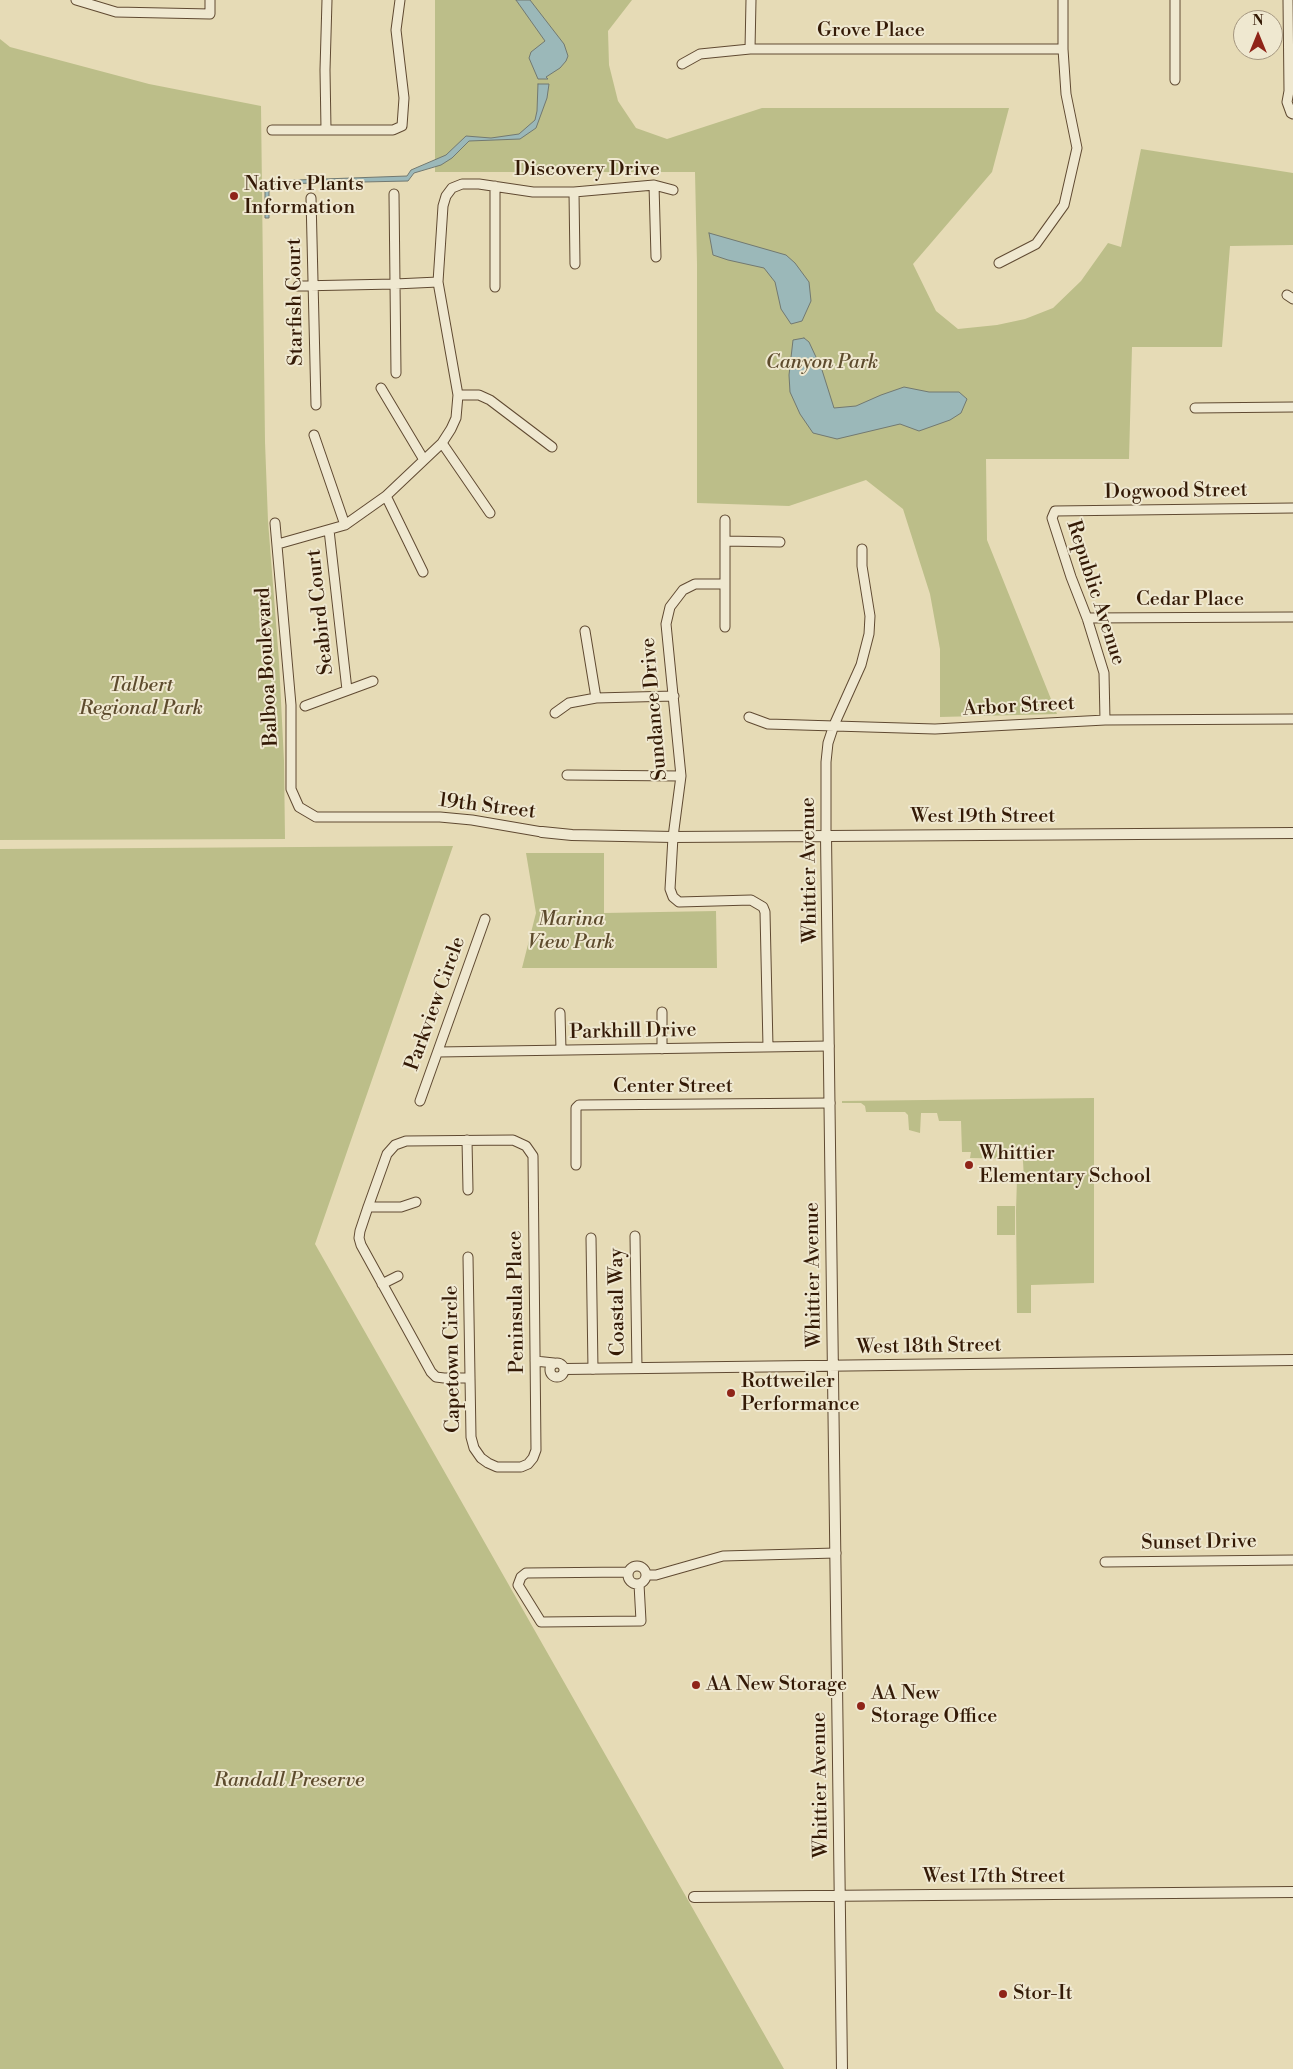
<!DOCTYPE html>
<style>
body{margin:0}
#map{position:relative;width:1293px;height:2069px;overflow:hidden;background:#e6dbb6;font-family:"Libre Bodoni",serif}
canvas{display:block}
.north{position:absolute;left:1233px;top:10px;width:50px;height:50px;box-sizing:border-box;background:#efe8d0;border:1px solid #a4967f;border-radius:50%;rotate:0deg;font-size:14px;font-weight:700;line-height:20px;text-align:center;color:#341a06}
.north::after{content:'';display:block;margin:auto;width:18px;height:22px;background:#8f2418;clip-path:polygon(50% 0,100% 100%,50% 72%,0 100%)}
</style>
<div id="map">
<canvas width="1293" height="2069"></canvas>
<div class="north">N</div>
</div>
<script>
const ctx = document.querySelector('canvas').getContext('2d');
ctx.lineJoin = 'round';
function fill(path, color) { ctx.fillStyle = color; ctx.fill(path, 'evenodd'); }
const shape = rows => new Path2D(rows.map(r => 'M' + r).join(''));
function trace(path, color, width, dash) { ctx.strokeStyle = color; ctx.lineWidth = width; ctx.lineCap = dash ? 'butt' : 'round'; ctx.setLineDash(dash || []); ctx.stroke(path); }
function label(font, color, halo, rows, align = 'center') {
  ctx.font = font + ' "Libre Bodoni",serif'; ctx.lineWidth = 4; ctx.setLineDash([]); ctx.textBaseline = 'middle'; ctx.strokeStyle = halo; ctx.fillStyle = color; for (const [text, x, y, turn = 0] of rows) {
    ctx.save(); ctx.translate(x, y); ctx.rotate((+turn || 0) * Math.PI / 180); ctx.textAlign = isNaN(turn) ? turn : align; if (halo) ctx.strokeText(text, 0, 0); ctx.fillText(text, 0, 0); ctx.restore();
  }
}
fill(shape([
 [435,0,632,0,608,31,609,65,618,101,636,128,667,139,762,108,1009,108,992,172,913,264,936,311,958,329,997,325,1025,319,1053,308,1081,281,1108,243,1121,247,1141,149,1293,173,1293,245,1230,246,1222,347,1132,347,1129,459,986,459,987,540,1057,714,940,717,940,649,930,594,903,509,866,480,789,506,697,503,697,264,695,172,435,172],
 [0,39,10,47,149,84,261,106,265,442,268,521,279,661,284,761,285,839,0,840],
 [453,846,315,1244,784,2069,0,2069,0,849],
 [526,853,604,853,604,913,716,911,717,968,522,968,536,913],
 [1094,1098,1094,1283,1031,1285,1031,1313,1017,1313,1016,1211,1017,1178,1024,1178,1022,1145,1021,1159,970,1158,971,1152,962,1152,961,1121,939,1121,937,1113,921,1113,920,1133,909,1130,908,1115,905,1112,866,1112,865,1106,861,1103,842,1103,842,1101],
 [997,1206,1015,1206,1015,1235,997,1235]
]), '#bcbe89');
const water = shape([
 [516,0,530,0,564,44,568,56,566,61,560,68,546,77,548,79,538,79,529,58,531,52,545,41,516,0],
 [538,84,549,84,547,98,536,128,520,139,469,141,452,158,441,165,414,173,408,181,272,184,269,188,269,218,265,218,265,185,268,181,407,176,411,170,446,155,466,136,491,138,519,134,535,120,537,111,538,84],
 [709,233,786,255,795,263,809,282,811,301,802,321,791,324,781,309,775,282,764,268,728,260,713,255,709,233],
 [804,338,809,342,822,370,834,408,856,406,881,395,904,387,929,392,959,392,967,399,961,413,950,420,919,431,900,424,837,439,813,433,800,414,790,392,789,375,793,340,804,338]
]);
fill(water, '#9bb8b9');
trace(water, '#727971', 1);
const minor = shape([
 [76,0,116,12,210,14,210,0],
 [1175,0,1175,80],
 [1288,0,1289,91,1287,102,1291,113,1293,114],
 [750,49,751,0],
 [682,64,700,54,750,49,1063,49],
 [326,129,325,70,327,0],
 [272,130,393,130,402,126,404,98,396,30,400,0],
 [654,185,656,257],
 [495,186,495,287],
 [574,192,575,264],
 [394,194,396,373],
 [311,198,316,405],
 [999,263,1036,244,1064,205,1077,148,1066,94,1063,49,1063,0],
 [298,286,395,284,438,282],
 [1287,295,1293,299],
 [381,388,424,460],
 [458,395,479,395,490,400,552,447],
 [1195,408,1293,407],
 [314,435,345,525],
 [442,443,490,513],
 [386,496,423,572],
 [725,520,725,627],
 [275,523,291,705,291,789,299,807,316,817,440,817,472,820,542,832],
 [329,530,347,690],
 [725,541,780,542],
 [278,544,345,525,386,496,442,443,451,429,456,418,458,395,438,282,443,206,446,196,452,188,462,184,479,184,533,192,574,192,654,185,673,190],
 [725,584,695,584,683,590,670,607,666,624,681,776,673,837,670,889,673,897,679,902,751,900,763,907,765,912,768,1047],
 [1087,618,1293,617],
 [585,631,596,698],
 [305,706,373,681],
 [555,713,569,703,596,698,674,696],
 [749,717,768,724,935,729,1105,720,1293,719],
 [1105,720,1104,673,1087,618,1071,577,1052,518,1055,511,1293,508],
 [567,775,681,776],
 [826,836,826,762,828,743,834,725,861,665,869,634,870,616,862,566,862,549],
 [662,1012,662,1049],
 [560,1013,561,1050],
 [438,1052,829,1046],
 [420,1101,485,919],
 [467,1140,468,1190],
 [576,1165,576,1108,579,1105,830,1103],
 [368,1207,401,1207,416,1202],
 [635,1236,637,1368],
 [591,1238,593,1369],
 [468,1257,471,1437,474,1448,481,1458,488,1463,497,1467,521,1467,528,1464,533,1458,536,1450,533,1156,526,1146,513,1140,406,1141,395,1145,387,1154,368,1207,360,1231,359,1238,361,1245,431,1372,436,1377,444,1378,470,1378],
 [382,1284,398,1276],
 [535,1361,554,1363],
 '550 1370a7 7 0 1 1 14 0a7 7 0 1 1-14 0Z',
 [1105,1562,1293,1560],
 '628 1575a9 9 0 1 1 18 0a9 9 0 1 1-18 0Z',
 [628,1572,526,1573,521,1577,518,1585,541,1622,641,1621,639,1584],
 [646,1575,656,1575,723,1556,836,1553]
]);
const tertiary = shape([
 [542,832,572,835,673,837,1293,833],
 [826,836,842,2069],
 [565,1369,1293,1360],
 [694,1897,1293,1892]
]);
trace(minor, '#604a32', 11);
trace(tertiary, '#604a32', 12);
trace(minor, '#efe8d0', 9);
trace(tertiary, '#efe8d0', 10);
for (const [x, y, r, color] of [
 [234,196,5,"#8f2418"],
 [969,1165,5,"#8f2418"],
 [731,1393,5,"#8f2418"],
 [696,1685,5,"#8f2418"],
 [861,1706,5,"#8f2418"],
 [1003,1994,5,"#8f2418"]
]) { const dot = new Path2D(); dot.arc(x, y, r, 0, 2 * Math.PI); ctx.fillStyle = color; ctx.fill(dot); trace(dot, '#efe8d0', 2); }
label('20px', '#341a06', '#efe8d0', [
 ["Grove Place",871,31],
 ["Discovery Drive",587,170],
 ["Starfish Court",296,302,-91],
 ["Dogwood Street",1176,492,-1],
 ["Republic Avenue",1095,593,72],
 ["Cedar Place",1190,600],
 ["Seabird Court",321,612,-96],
 ["Balboa Boulevard",268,667,-93],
 ["Arbor Street",1019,707,-3],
 ["Sundance Drive",655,709,-95],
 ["19th Street",487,807,7],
 ["West 19th Street",983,817],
 ["Whittier Avenue",810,870,-91],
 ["Parkview Circle",436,1004,-70],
 ["Parkhill Drive",633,1032,-1],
 ["Center Street",673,1087],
 ["Whittier Avenue",814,1275,-91],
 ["Peninsula Place",517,1302,-91],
 ["Coastal Way",618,1302,-91],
 ["West 18th Street",929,1347,-1],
 ["Capetown Circle",453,1359,-91],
 ["Sunset Drive",1199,1543,-1],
 ["Whittier Avenue",821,1785,-91],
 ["West 17th Street",994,1877]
]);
label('20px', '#341a06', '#efe8d0', [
 ["Native Plants",244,185],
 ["Information",244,208],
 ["Whittier",979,1154],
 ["Elementary School",979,1177],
 ["Rottweiler",741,1382],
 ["Performance",741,1405],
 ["AA New Storage",706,1685],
 ["AA New",871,1694],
 ["Storage Office",871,1717],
 ["Stor-It",1013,1994]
], 'left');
label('italic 20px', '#5d4b2d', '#efe8d0', [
 ["Canyon Park",822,363],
 ["Talbert",141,686],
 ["Regional Park",141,709],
 ["Marina",571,920],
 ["View Park",571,943],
 ["Randall Preserve",289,1781]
]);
</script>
